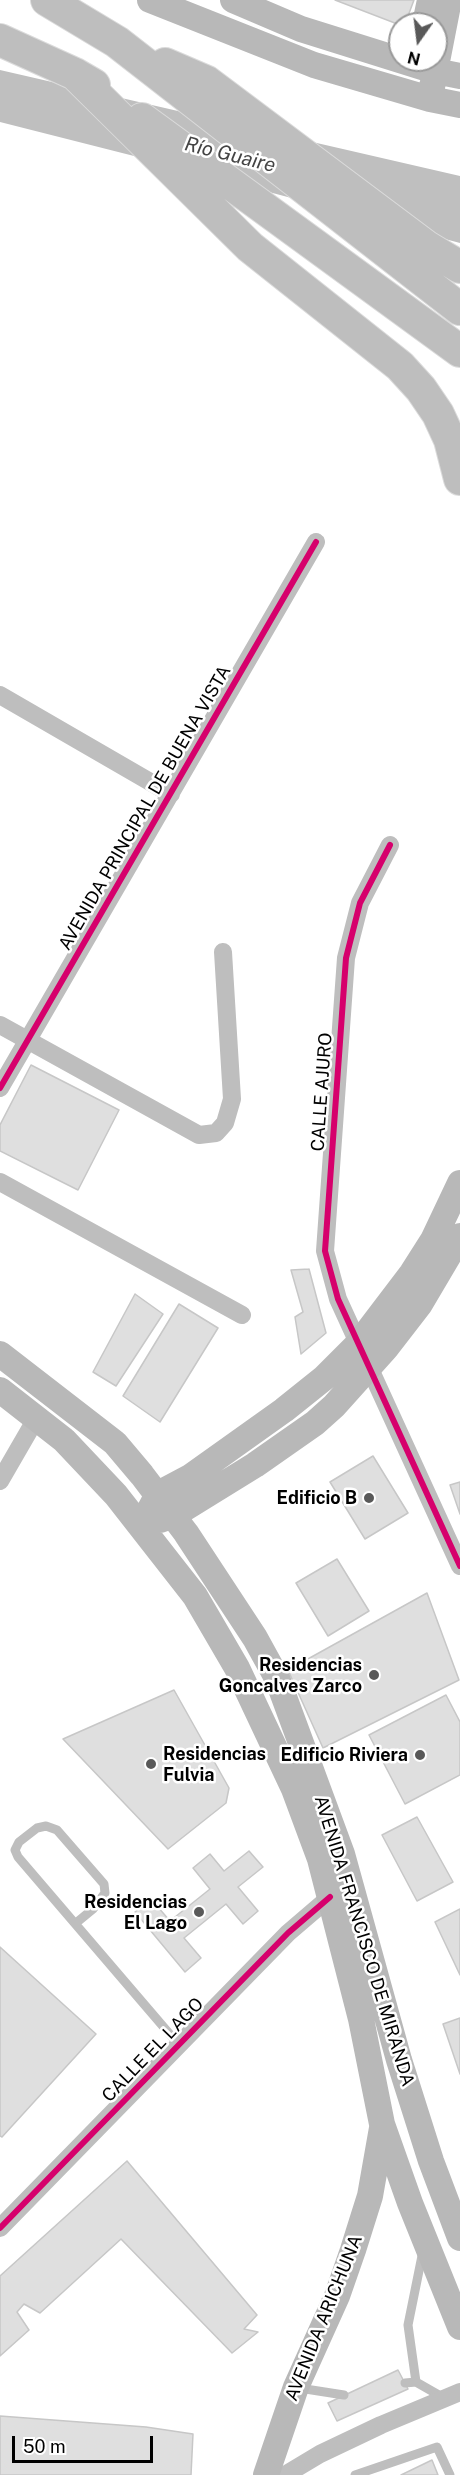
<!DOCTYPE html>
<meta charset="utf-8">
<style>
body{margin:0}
#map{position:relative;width:460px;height:2475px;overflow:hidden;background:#fff;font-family:"Public Sans",sans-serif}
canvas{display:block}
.north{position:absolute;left:388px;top:12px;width:60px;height:60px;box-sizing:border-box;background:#fff;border:2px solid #999;border-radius:50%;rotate:194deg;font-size:16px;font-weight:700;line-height:24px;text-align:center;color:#000}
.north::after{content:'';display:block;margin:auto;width:21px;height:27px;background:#595959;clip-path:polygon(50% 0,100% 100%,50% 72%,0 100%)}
.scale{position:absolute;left:12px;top:2436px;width:141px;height:27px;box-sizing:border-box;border:3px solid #000;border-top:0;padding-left:8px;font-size:18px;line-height:21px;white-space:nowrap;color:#000;-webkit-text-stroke:4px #fff;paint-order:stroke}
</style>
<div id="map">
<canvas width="460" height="2475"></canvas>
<div class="north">N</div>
<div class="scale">50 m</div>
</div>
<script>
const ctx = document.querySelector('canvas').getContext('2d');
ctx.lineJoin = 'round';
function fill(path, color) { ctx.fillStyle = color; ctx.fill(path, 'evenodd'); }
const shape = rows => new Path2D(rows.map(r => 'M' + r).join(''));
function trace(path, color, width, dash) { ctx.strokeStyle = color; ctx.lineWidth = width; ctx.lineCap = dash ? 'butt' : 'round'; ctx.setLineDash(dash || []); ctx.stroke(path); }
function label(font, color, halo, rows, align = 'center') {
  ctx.font = font + ' "Public Sans",sans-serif'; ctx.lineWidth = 5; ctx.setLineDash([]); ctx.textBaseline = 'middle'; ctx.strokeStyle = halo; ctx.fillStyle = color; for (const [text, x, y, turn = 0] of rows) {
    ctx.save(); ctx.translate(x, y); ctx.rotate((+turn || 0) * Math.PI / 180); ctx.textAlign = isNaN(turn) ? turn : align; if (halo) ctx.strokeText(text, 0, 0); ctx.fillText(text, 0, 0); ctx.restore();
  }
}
fill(shape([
 [0,70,460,176,460,243,134,156,0,122]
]), '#bfbfbf');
const building = shape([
 [335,0,414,0,405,24,400,25,335,0],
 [31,1065,119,1110,78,1190,0,1151,0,1125,31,1065],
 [309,1269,326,1333,301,1354,295,1317,303,1312,291,1270,309,1269],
 [135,1294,163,1314,116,1386,93,1372,135,1294],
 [179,1304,218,1328,160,1422,123,1396,179,1304],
 [373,1456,408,1513,365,1539,330,1482,373,1456],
 [460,1482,460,1514,450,1485,460,1482],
 [337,1559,369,1611,328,1636,296,1583,337,1559],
 [427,1593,459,1680,323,1748,288,1670,427,1593],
 [174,1690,229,1788,226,1803,168,1849,63,1739,174,1690],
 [446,1695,460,1722,460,1775,405,1804,369,1735,446,1695],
 [417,1817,453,1882,417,1901,382,1835,417,1817],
 [249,1851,263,1867,238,1887,258,1911,243,1924,226,1904,184,1938,201,1958,185,1972,135,1912,151,1899,170,1921,210,1889,193,1868,210,1854,224,1871,249,1851],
 [460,1909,460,1975,435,1922,460,1909],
 [0,1947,96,2034,2,2137,0,2136,0,1947],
 [460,2018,460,2074,443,2024,460,2018],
 [127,2161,257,2315,244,2329,258,2332,232,2353,121,2239,40,2313,24,2304,17,2312,29,2330,0,2356,0,2276,127,2161],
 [398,2370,408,2389,337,2421,328,2403,398,2370],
 [0,2416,146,2427,193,2434,191,2475,0,2475,0,2416],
 [432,2460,438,2475,401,2475,432,2460]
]);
fill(building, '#dfdfdf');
trace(building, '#c7c7c7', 1.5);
const highway = shape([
 [47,0,117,42,460,309],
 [0,40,75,74,94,85],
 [165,64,207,82,427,247,460,267],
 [75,74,250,247,400,366,421,389,438,414,450,440,460,479],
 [142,119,460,351]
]);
trace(highway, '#dbdbdb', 34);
trace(shape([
 [76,1923,93,1909,105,1893,104,1884,57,1830,46,1826,37,1828,19,1842,15,1850,18,1857,179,2045],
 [416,2382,408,2325,423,2251],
 [405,2383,416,2382,444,2398],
 [299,2388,344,2395],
 [355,2475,437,2447,450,2475]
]), '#bebebe', 9);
trace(shape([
 [0,695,171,794],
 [390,845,360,903,346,958,325,1251,338,1299,460,1566],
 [0,1025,199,1135,216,1133,225,1123,232,1099,223,952],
 [0,1088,316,542],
 [0,1182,242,1315],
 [0,1481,37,1417],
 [0,2228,288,1933,330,1897],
 [285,2475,320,2454,381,2425,460,2392]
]), '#bebebe', 18);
trace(shape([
 [150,0,314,65,430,99,460,105],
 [233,0,301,29,435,71,460,76],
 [425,24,430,0],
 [432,87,449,0],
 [0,1354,115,1443,142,1475,186,1533,255,1638,277,1678,342,1854,399,2060,431,2161,460,2238],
 [0,1390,64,1440,116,1495,195,1596,237,1668,294,1789,320,1859,361,2019,382,2124,410,2203,460,2327],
 [150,1509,158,1494,190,1477,284,1410,324,1378,358,1344,412,1273,433,1240,460,1183],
 [160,1520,174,1515,255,1465,315,1423,334,1406,386,1348,420,1304,460,1236],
 [266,2475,296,2387,337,2296,353,2250,370,2196,382,2128]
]), '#b8b8b8', 26);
trace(highway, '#bebebe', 32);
trace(shape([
 [390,845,360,903,346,958,325,1251,338,1299,460,1566],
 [0,1088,316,542],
 [0,2228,288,1933,330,1897]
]), '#d6006c', 6);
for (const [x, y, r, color] of [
 [369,1498,6,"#595959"],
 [374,1675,6,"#595959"],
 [420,1755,6,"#595959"],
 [151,1764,6,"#595959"],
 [199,1912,6,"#595959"]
]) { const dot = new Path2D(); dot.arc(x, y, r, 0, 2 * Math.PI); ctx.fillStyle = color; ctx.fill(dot); trace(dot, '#fff', 2); }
label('18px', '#000', '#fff', [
 ["AVENIDA PRINCIPAL DE BUENA VISTA",145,808,-60],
 ["CALLE AJURO",322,1092,-86],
 ["AVENIDA FRANCISCO DE MIRANDA",364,1941,73],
 ["CALLE EL LAGO",153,2050,-46],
 ["AVENIDA ARICHUNA",324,2318,-68]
]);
label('bold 18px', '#000', '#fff', [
 ["Edificio B",357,1498],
 ["Residencias",362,1665],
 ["Goncalves Zarco",362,1686],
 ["Residencias",163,1754,"left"],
 ["Fulvia",163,1775,"left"],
 ["Edificio Riviera",408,1755],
 ["Residencias",187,1902],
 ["El Lago",187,1923]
], 'right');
label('italic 20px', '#444', '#fff', [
 ["Río Guaire",230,155,14]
]);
</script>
